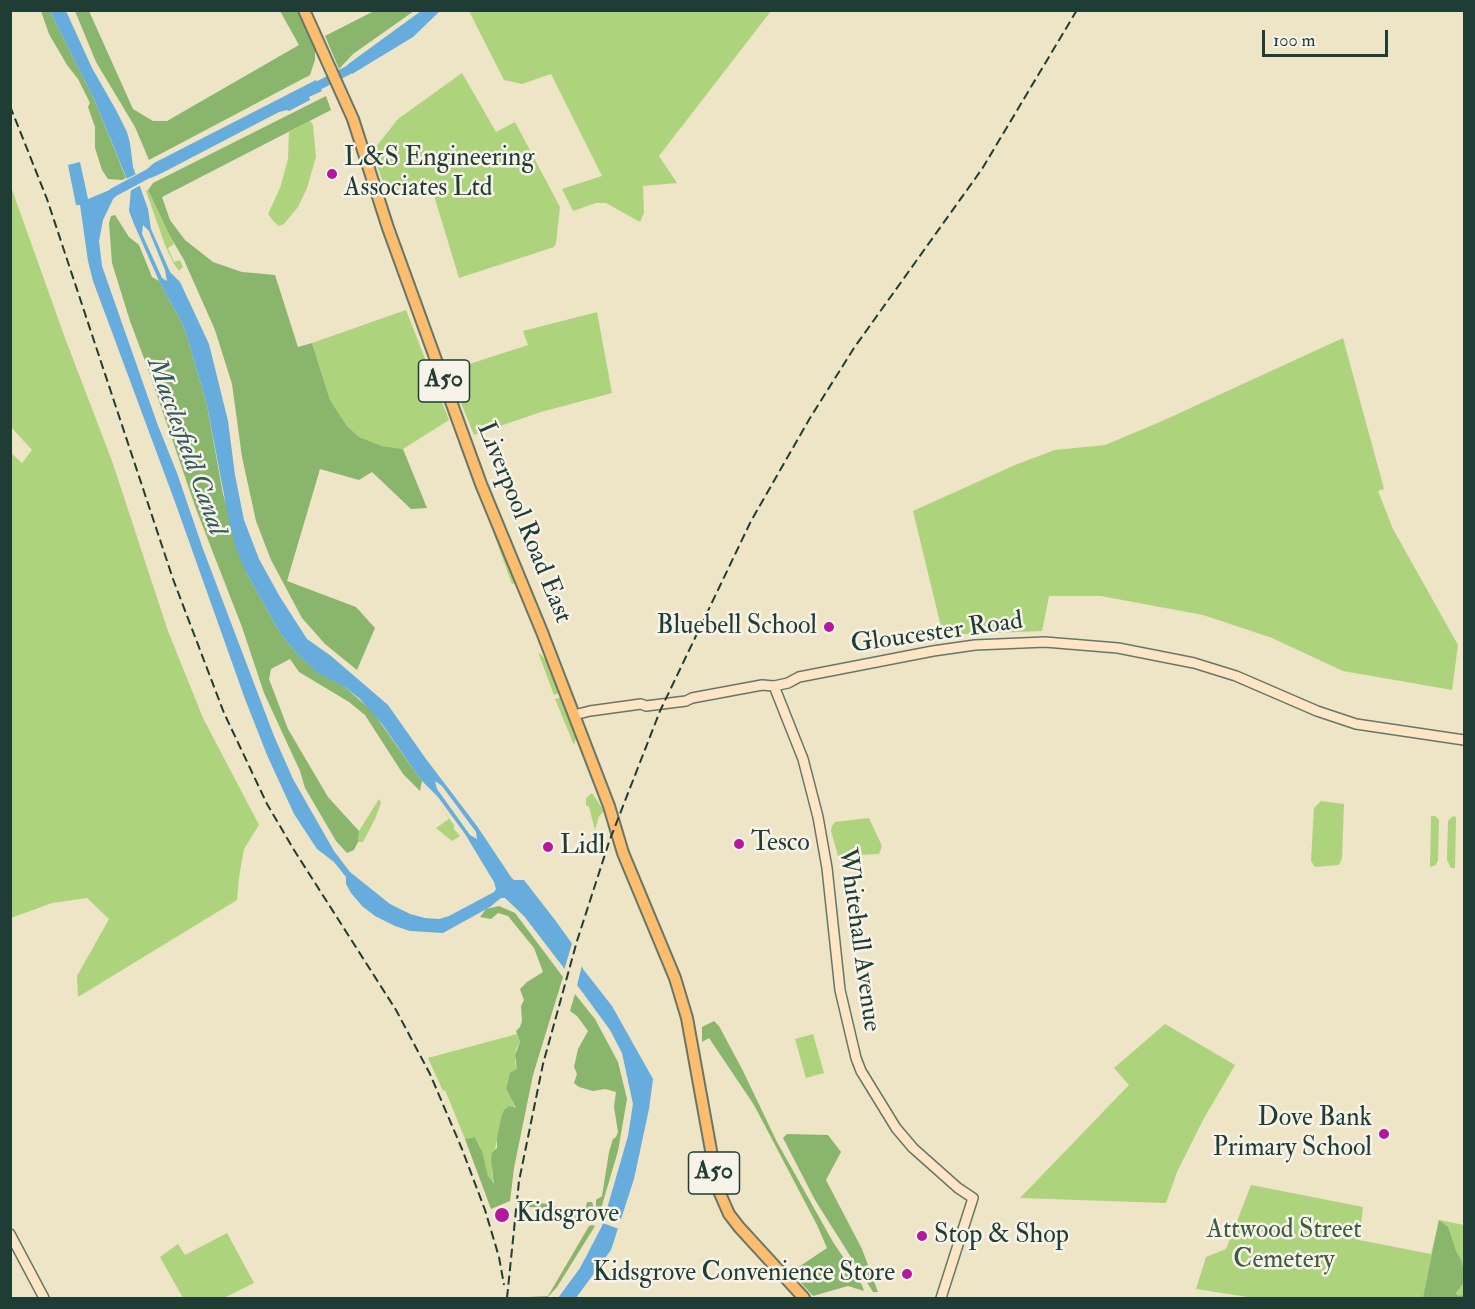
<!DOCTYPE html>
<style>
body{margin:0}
#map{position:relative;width:1475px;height:1309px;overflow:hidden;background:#eee4c6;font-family:"IM FELL Double Pica",serif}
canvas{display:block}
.frame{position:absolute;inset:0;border:12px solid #1f3d34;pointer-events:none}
.scale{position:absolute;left:1262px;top:30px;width:126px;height:27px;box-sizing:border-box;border:3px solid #1f3d34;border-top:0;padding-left:8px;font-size:18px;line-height:21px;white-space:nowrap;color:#1f3d34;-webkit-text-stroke:4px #f7f3e8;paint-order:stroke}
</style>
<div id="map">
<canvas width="1475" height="1309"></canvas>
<div class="frame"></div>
<div class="scale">100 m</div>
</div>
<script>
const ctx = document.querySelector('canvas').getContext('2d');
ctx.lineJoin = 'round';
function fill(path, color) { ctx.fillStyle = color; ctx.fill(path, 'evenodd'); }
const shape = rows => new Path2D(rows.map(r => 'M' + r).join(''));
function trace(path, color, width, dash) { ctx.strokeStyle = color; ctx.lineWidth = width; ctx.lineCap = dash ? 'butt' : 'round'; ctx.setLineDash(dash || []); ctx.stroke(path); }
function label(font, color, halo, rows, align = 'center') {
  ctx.font = font + ' "IM FELL Double Pica",serif'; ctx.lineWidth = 5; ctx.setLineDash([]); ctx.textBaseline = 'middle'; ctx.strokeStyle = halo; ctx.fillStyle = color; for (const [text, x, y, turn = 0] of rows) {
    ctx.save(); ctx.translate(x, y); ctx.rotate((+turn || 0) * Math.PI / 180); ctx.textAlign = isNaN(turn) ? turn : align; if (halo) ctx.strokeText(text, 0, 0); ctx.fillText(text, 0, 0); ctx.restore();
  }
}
fill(shape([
 [469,11,771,11,659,156,677,183,643,186,644,213,640,222,606,203,596,203,573,211,562,189,602,176,551,74,522,84,504,80],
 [462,73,496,132,515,122,560,207,556,243,554,247,459,278,429,179,387,193,372,152,398,119],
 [310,121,313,125,316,157,307,188,298,207,284,224,279,226,274,222,268,214,280,188,288,159,289,132],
 [10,184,65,338,112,461,168,631,203,718,259,825,244,849,239,877,237,900,78,997,77,976,109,919,87,898,52,903,11,918,10,452,22,463,32,450,11,427],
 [148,190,174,244,168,248,174,262,180,260,183,267,179,271,174,264,165,245,146,191],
 [406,310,449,420,403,449,382,446,359,437,347,426,330,400,312,343],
 [597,312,612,393,541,412,474,435,448,371,528,345,523,331],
 [1343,338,1384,489,1378,491,1393,529,1458,645,1452,690,1343,671,1272,638,1203,615,1101,596,1049,596,1042,631,943,635,913,511,1015,465,1055,450,1105,445,1160,422],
 [494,531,505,555,516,583,512,584,493,532],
 [538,652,546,660,559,693,554,695],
 [561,697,576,738,574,745,555,699],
 [592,793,604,811,599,816,595,830,589,807,586,805,586,798],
 [379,799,381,803,375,819,363,842,358,842,359,831],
 [1321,801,1344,804,1342,858,1339,865,1315,867,1311,861,1314,808],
 [438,803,454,825,454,829,460,836,452,841,436,828,449,819],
 [1431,816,1435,816,1439,820,1438,860,1436,865,1430,867],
 [1453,816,1456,817,1455,868,1451,868,1447,860,1448,821],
 [869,818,882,846,879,854,838,856,831,831,832,826,835,822],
 [1165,1024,1235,1065,1203,1120,1177,1172,1166,1203,1020,1198,1129,1085,1114,1068],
 [517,1034,520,1042,516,1049,515,1061,517,1069,510,1074,506,1089,516,1109,509,1106,496,1144,492,1171,494,1185,488,1176,480,1146,475,1137,465,1139,445,1090,443,1091,428,1058],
 [813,1034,824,1073,806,1078,795,1039],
 [1251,1185,1363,1207,1359,1240,1431,1254,1439,1220,1464,1225,1464,1298,1254,1298,1196,1289,1206,1257,1226,1249],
 [227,1233,254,1283,224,1298,183,1298,160,1257,178,1244,185,1255]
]), '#add37d');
fill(shape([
 [376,10,414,11,353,54,339,69,325,36],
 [41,11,50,11,94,99,126,178,122,180,108,179,102,170,95,148,95,127,88,107,90,103,78,79,67,65,49,34],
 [75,11,89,11,133,109,153,121,167,121,299,45,280,11,298,11,315,44,315,60,310,75,149,160,135,127,96,62],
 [326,96,331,110,162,197,170,220,185,240,213,262,242,272,275,275,298,347,312,343,330,400,347,426,359,437,382,446,403,449,427,508,411,509,372,472,359,480,320,469,287,581,356,607,375,628,357,670,325,644,302,618,271,560,256,521,242,457,232,384,215,330,184,260,170,236,148,190,153,183],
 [115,215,129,237,139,245,152,277,159,281,182,323,188,340,207,405,223,494,247,574,280,633,298,655,318,672,345,687,372,711,422,781,420,791,403,774,365,715,349,702,299,672,290,659,271,669,269,679,288,729,328,797,359,831,358,842,354,850,347,853,336,841,305,788,300,771,264,693,242,627,196,509,148,369,130,321,112,263,109,223,111,216],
 [499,906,515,913,563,977,533,1075,514,1168,510,1201,491,1209,465,1139,475,1137,482,1151,488,1176,494,1184,491,1159,492,1153,497,1148,497,1138,501,1118,504,1110,509,1106,516,1108,506,1089,510,1073,517,1069,515,1055,520,1042,516,1031,520,1027,522,1021,521,1006,524,1000,520,989,527,982,543,972,534,948,508,916,498,913,491,919,480,917,486,909],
 [575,994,595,1019,618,1062,627,1099,618,1151,600,1212,596,1208,596,1200,602,1196,609,1152,613,1139,616,1137,618,1132,614,1107,616,1092,605,1089,593,1091,579,1087,574,1083,577,1074,574,1067,578,1049,588,1031,577,1016,570,1011],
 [714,1021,719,1026,743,1071,777,1142,833,1242,862,1285,864,1291,848,1286,813,1296,791,1272,827,1248,817,1225,754,1105,709,1038,702,1042,702,1027],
 [787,1134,828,1135,841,1152,826,1180,862,1249,878,1292,873,1292,815,1200,783,1138],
 [529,1202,549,1204,576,1215,585,1211,587,1202,592,1202,593,1205,593,1209,576,1218,549,1208,528,1207],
 [1439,1220,1448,1227,1456,1251,1461,1260,1464,1271,1464,1282,1455,1294,1459,1296,1464,1295,1464,1298,1423,1298],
 [592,1225,595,1226,557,1287,547,1298,528,1298,528,1297,548,1296,589,1226]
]), '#8ab56c');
fill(shape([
 [50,11,66,11,92,68,116,110,127,132,130,143,133,167,148,209,151,229,170,272,180,282,209,344,228,421,235,475,244,520,259,559,280,597,307,639,331,656,388,705,426,759,477,826,511,877,514,880,524,880,555,920,573,945,583,969,612,1006,653,1079,649,1109,634,1179,611,1250,576,1298,558,1298,580,1268,602,1226,628,1136,633,1104,622,1053,610,1030,583,993,524,916,505,898,501,898,490,907,443,933,410,931,395,926,375,916,362,906,351,893,346,884,346,877,334,862,317,849,294,814,267,755,245,699,175,502,93,281,88,261,80,205,76,205,68,165,80,162,88,199,112,189,114,192,115,195,103,220,99,241,102,266,157,423,177,473,203,549,274,736,293,779,334,851,350,872,390,904,410,914,425,918,439,919,449,916,494,892,496,889,494,882,465,834,438,797,422,781,382,724,360,699,345,687,318,673,298,655,280,633,247,574,236,548,229,521,207,405,188,340,182,323,159,281,134,224,129,211,131,189,94,99],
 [143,225,149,231,165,270,167,281,162,278,142,234],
 [435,781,442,786,476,832,477,839,470,835,437,789],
 [421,11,440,11,413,37,352,74,347,65],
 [316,80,322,91,309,97,310,100,289,111,287,110,279,112,162,173,151,178,146,170,154,163]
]), '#66acdc');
fill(shape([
 [138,173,141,185,128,192,124,180],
 [573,940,583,961,576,990,563,974],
 [603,1212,623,1220,619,1229,600,1222]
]), '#eee4c6');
trace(shape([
 [308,91,360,64],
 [107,198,114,192,157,169]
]), '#66acdc', 9);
const secondary = shape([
 [774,686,803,759,818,817,827,868,840,990,856,1058,861,1071,896,1128,913,1148,958,1188,973,1198,941,1298],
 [574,715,590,711,641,704,646,706,686,701,692,698,762,685,774,686,788,683,799,677,933,651,975,645,1045,642,1118,648,1194,663,1236,676,1317,711,1356,724,1464,740],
 [10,1234,44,1298]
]);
const primary = shape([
 [304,10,353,119,388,228,481,484,542,632,609,806,623,853,675,978,687,1018,718,1189,729,1214,739,1227,804,1298]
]);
trace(secondary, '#677767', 12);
trace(primary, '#677767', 14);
trace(secondary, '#fee5c5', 9);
trace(primary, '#fcbd6f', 10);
trace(shape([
 [10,106,47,199,173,579,224,713,267,804,294,850,396,1010,430,1074,462,1149,485,1210,499,1257,504,1285],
 [507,1298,519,1181,543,1064,577,941,609,842,660,711,751,521,810,418,854,348,982,169,1077,10]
]), '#1f3d34', 2, [9, 4.5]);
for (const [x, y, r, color] of [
 [332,174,6,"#b5179e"],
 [829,627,6,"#b5179e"],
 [739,844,6,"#b5179e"],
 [548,847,6,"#b5179e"],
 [1384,1134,6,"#b5179e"],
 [502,1215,8,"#b5179e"],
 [922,1236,6,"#b5179e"],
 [907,1274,6,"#b5179e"]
]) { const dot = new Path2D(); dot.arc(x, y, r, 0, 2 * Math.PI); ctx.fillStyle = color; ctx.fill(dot); trace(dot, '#f7f3e8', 2); }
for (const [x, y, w] of [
 [444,381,51],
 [714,1173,51]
]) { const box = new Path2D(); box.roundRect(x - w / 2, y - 21, w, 42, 4.5); ctx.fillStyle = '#f7f3e8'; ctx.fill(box); trace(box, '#1f3d34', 1.5); }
label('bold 24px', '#1f3d34', null, [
 ["A50",444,381],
 ["A50",714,1173]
]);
label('26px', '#1f3d34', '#f7f3e8', [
 ["L&S Engineering",344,159],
 ["Associates Ltd",344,189],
 ["Bluebell School",817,627,"right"],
 ["Tesco",751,844],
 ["Lidl",560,847],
 ["Dove Bank",1372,1119,"right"],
 ["Primary School",1372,1149,"right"],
 ["Kidsgrove",516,1215],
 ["Stop & Shop",934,1236],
 ["Kidsgrove Convenience Store",895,1274,"right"]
], 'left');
label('26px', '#1f3d34', '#f7f3e8', [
 ["Liverpool Road East",523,523,68],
 ["Gloucester Road",937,634,-8],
 ["Whitehall Avenue",858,940,82]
]);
label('26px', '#3b5b43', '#f7f3e8', [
 ["Attwood Street",1284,1231],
 ["Cemetery",1284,1261]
]);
label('italic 27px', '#31595e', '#f7f3e8', [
 ["Macclesfield Canal",185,447,70]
]);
</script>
